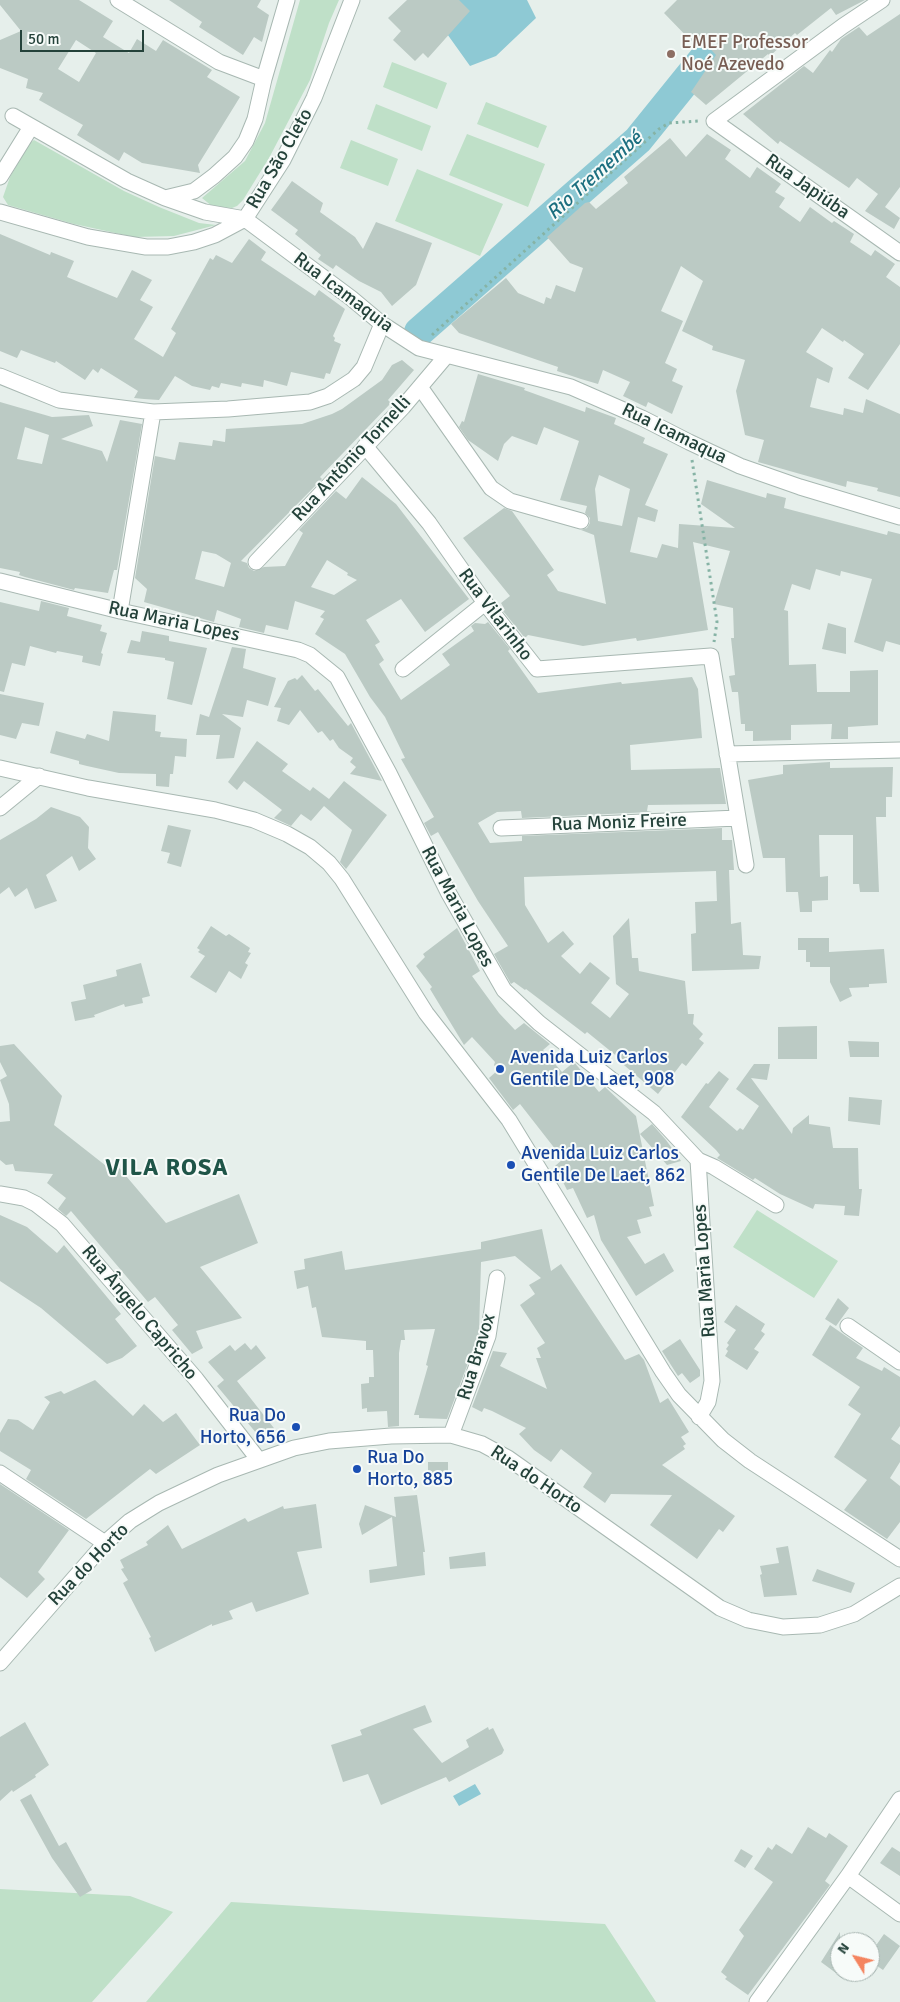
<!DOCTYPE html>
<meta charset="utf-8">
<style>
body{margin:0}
#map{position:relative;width:900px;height:2002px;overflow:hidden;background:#e6efeb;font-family:Signika,sans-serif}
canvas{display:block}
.north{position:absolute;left:830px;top:1932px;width:50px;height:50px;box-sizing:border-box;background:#f7fbf9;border:1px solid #a3b1ad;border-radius:50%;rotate:306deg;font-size:14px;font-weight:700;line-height:20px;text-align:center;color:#24423a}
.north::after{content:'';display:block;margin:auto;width:18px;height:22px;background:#f4845f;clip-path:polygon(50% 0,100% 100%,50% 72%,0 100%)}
.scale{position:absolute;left:20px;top:30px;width:124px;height:22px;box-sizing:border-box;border:2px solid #24423a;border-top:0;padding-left:6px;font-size:15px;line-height:18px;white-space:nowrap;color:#24423a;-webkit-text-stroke:4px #f7fbf9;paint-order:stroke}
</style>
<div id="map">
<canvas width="900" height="2002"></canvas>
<div class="north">N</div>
<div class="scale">50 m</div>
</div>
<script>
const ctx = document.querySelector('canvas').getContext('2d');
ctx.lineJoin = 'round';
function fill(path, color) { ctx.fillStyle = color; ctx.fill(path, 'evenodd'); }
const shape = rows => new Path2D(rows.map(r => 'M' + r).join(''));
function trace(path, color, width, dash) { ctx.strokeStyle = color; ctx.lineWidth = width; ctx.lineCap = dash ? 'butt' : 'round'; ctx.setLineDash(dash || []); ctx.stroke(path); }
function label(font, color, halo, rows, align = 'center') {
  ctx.font = font + ' Signika,sans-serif'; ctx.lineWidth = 4; ctx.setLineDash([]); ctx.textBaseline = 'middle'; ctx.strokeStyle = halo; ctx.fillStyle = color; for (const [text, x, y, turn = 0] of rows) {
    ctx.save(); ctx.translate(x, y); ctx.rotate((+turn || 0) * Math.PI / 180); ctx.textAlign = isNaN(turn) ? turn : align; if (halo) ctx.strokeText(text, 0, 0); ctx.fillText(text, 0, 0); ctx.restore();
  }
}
fill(shape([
 [300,0,339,0,329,23,310,80,269,158,243,200,237,206,232,208,213,207,202,198,245,161,265,123],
 [392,62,447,83,437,109,383,87],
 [486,102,547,126,538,148,477,124],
 [376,104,431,126,422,151,367,129],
 [467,134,545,164,528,207,449,175],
 [34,140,124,191,159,207,199,223,216,225,174,236,134,237,74,224,8,205,3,197,10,177,29,144],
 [351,140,398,159,388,186,340,168],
 [417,169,503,204,480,256,395,221],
 [757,1210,838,1261,814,1298,733,1247],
 [0,1889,130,1896,173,1912,92,2002,0,2002],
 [231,1902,605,1924,656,2002,146,2002]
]), '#bfe0c8');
fill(shape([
 [436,0,527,0,536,18,496,56,470,66,445,31],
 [475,1784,481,1794,459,1806,453,1796]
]), '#8ec9d4');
trace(shape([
 [419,332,638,140,751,0]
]), '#8ec9d4', 30);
fill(shape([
 [0,0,79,0,113,21,103,37,129,53,137,39,156,51,163,40,212,70,207,77,240,97,198,165,200,173,142,163,124,152,119,161,77,135,83,125,39,100,43,93,26,88,28,79,0,68,0,40,21,31,0,5],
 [76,40,96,53,79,82,58,69],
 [169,0,261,0,257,7,269,15,262,42,254,37,243,55,199,27,202,22],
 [407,0,459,0,470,11,428,58,423,53,415,61,393,40,401,31,388,18],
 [677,0,865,0,836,15,831,8,797,35,795,33,770,56,768,54,706,105,691,92,716,55,700,38,694,44,664,13],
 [900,14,900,187,885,207,900,218,894,229,865,211,878,194,857,178,849,188,780,141,778,144,743,114,804,66,813,73,830,50,832,52,841,39,859,27,867,36],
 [707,134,731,150,725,159,750,178,757,167,781,184,775,192,785,198,779,207,800,222,810,207,832,223,834,221,854,234,850,242,871,256,875,250,895,264,886,277,900,287,900,344,868,390,848,378,864,354,844,340,843,342,822,328,806,352,833,368,829,383,817,378,810,407,843,415,844,408,863,413,866,399,900,414,900,497,877,491,878,488,847,481,846,487,758,462,764,440,745,435,736,391,745,360,712,350,713,346,682,331,703,281,681,266,661,311,683,321,665,363,677,369,672,381,683,386,672,414,648,402,646,407,623,396,630,382,603,370,598,384,581,379,557,371,558,367,459,333,451,324,506,278,518,293,544,304,546,297,551,299,556,285,575,292,583,268,570,263,547,237,585,203,589,202,596,209,628,183,624,177,670,138,686,157],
 [292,181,323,203,320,212,355,237,363,249,376,222,432,243,416,285,392,306,381,292,359,281,336,265,333,269,318,259,321,255,295,234,298,230,271,210],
 [0,234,50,255,51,252,74,261,67,277,117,298,132,270,152,280,140,300,153,307,134,339,163,357,176,333,171,329,210,258,213,260,216,255,232,263,249,239,266,252,261,260,315,296,319,290,345,309,333,336,335,338,334,341,341,344,330,374,326,373,324,379,291,372,287,386,264,380,263,387,242,383,241,387,221,383,219,388,212,386,210,390,192,386,175,376,159,400,144,399,134,398,138,391,101,368,98,373,93,369,85,380,56,361,55,363,21,350,17,358,0,351],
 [402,360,414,370,388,400,391,403,320,477,322,479,241,561,247,563,249,568,254,571,264,567,285,566,303,533,299,530,336,491,346,499,362,477,396,504,469,599,425,632,401,599,366,620,380,642,375,645,384,660,379,664,401,700,450,665,442,654,474,631,471,626,475,623,485,624,488,622,510,649,508,651,538,693,621,682,622,684,692,677,698,689,702,738,630,745,631,770,720,768,726,804,648,805,647,811,652,812,522,818,521,811,497,812,478,823,490,843,522,841,522,836,722,828,722,840,732,840,734,870,729,870,731,924,741,922,743,955,761,956,759,969,692,971,691,934,696,933,695,902,717,901,716,871,524,877,525,905,548,943,563,931,574,944,561,956,580,974,590,962,610,978,591,1003,610,1018,629,994,616,984,613,936,629,918,632,958,638,958,639,971,685,981,688,1014,694,1014,693,1024,703,1034,699,1039,704,1043,686,1066,682,1063,658,1094,618,1060,619,1058,587,1032,585,1034,526,989,525,990,514,982,511,984,494,954,508,946,478,901,438,832,431,836,424,823,434,817,401,759,405,758,385,717,370,697,345,654,315,634,324,619,320,617,325,611,295,601,288,630,266,625,264,633,239,627,241,619,217,610,214,622,144,602,147,589,135,578,155,456,175,460,179,442,212,446,213,440,225,442,226,429,302,424,332,414,342,409,382,380,392,365],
 [202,551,216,554,231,563,224,587,195,579],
 [327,560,348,573,347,575,357,580,334,595,311,587],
 [478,374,525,388,524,390,585,412,586,407,616,418,614,424,645,438,643,443,668,454,645,505,658,510,655,522,638,517,630,552,657,558,662,544,678,548,679,524,735,528,701,504,707,480,766,498,767,493,786,498,784,508,887,535,888,531,900,534,900,645,886,641,883,652,854,642,872,579,841,571,840,576,816,569,810,590,792,584,784,610,788,611,789,665,816,664,817,692,850,692,850,671,878,670,878,725,848,727,848,739,831,739,832,724,791,725,791,740,753,741,753,731,745,731,745,724,741,724,738,692,732,692,729,676,735,675,731,638,734,638,733,608,714,604,730,551,693,542,708,630,637,641,636,638,583,646,528,635,525,638,503,611,505,610,501,603,510,596,463,538,504,508,512,511,554,570,547,575,558,591,606,604,594,535,581,530,587,528,590,523,590,518,585,513,587,506,560,500,579,441,544,427,537,445,512,436,504,444,498,461,468,440,459,427,462,421,464,422],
 [599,475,630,489,622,526,598,521,595,489],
 [0,402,52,417,89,415,93,426,61,439,102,451,107,462,120,420,142,424,117,570,114,570,108,593,75,588,74,590,25,577,19,575,20,572,0,568],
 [25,427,49,435,42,464,17,459],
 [41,601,69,608,67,616,102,625,100,631,107,633,101,653,103,654,100,666,82,662,83,656,57,651,56,653,30,646,25,666,12,663,4,692,0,691,0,602,39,611],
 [828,623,846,628,846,654,822,649],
 [142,631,169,636,169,641,207,648,192,705,167,699,174,662,165,660,165,658,127,653,131,640,140,642],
 [232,647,246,649,243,668,276,678,268,706,247,700,243,717,222,714,241,728,234,758,216,759,220,735,196,735,200,714,209,717],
 [302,675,315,691,318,689,348,726,351,723,382,781,350,774,356,767,350,762,353,758,339,748,333,739,330,741,322,731,318,733,300,710,289,725,277,721,281,708,274,707,288,681,295,678,297,680],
 [0,694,44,703,39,726,22,723,16,739,0,735],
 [113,711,156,715,155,731,161,732,160,737,187,739,186,757,175,756,173,774,170,774,169,787,156,786,156,774,119,773,87,766,79,764,79,761,50,753,56,731,85,739,87,734,109,741],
 [257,741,288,764,282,771,310,791,313,787,329,799,344,781,387,815,346,869,340,862,352,830,324,806,311,821,301,814,291,826,274,818,282,810,244,781,237,790,228,782],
 [830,762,830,768,893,767,892,797,886,797,886,817,876,817,879,892,860,892,859,884,853,884,853,835,819,835,820,877,828,876,828,900,812,901,812,912,800,912,798,892,786,892,785,858,763,858,748,780,783,774,783,765],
 [51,807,80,817,89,827,88,848,96,859,79,871,72,856,46,875,57,901,35,909,27,888,15,897,9,887,0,894,0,840,36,819],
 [168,825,191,830,181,867,167,863,170,853,161,851],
 [211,926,226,936,229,934,250,948,248,952,251,953,245,963,248,965,241,979,229,971,216,993,190,977,205,956,198,952,200,950,197,948],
 [457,928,480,971,472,976,499,1013,515,1030,524,1023,550,1044,543,1050,562,1072,574,1062,599,1092,605,1087,636,1116,654,1206,649,1207,652,1216,637,1220,641,1233,627,1237,645,1264,664,1253,674,1271,636,1296,601,1240,594,1215,587,1218,573,1188,567,1190,555,1166,563,1159,520,1104,513,1110,489,1078,498,1070,494,1065,495,1062,472,1037,464,1045,430,989,432,987,416,966,425,957,423,954],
 [798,938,829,938,829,952,884,949,887,983,869,984,869,987,849,988,852,996,840,1002,830,982,830,967,810,967,810,962,806,962,806,950,798,950],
 [141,963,150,996,142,998,143,1003,125,1007,124,1004,94,1015,95,1017,75,1021,71,1002,86,999,83,985,117,976,116,970],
 [817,1026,817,1059,778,1059,778,1027],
 [848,1041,879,1042,879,1057,850,1057],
 [14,1044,62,1096,54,1125,110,1169,115,1163,166,1223,239,1194,258,1243,200,1267,242,1318,196,1331,203,1348,192,1354,172,1330,178,1325,155,1297,148,1302,71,1211,66,1216,58,1209,66,1198,47,1183,53,1174,15,1171,13,1164,6,1165,0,1160,0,1122,10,1121,9,1104,0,1080,7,1076,0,1062,0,1046],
 [754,1064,770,1064,767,1080,751,1078,792,1134,793,1128,809,1115,809,1124,830,1127,833,1148,858,1148,859,1189,862,1189,859,1216,844,1215,845,1206,815,1204,813,1209,780,1194,755,1178,753,1180,717,1158,720,1155,716,1150,681,1117,706,1083,708,1084,719,1071,729,1079,709,1107,737,1131,740,1128,743,1130,759,1106,736,1089],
 [849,1097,882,1100,880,1125,848,1121],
 [652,1124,666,1140,681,1161,667,1165,640,1134],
 [0,1215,27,1227,57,1253,64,1245,121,1314,115,1319,137,1346,122,1358,107,1364,41,1308,0,1281],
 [542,1229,551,1271,561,1264,625,1360,639,1354,644,1360,660,1403,668,1398,689,1432,681,1437,686,1444,683,1446,685,1449,662,1465,735,1516,723,1532,719,1529,697,1559,650,1525,672,1495,611,1494,605,1503,583,1487,592,1473,561,1449,551,1462,534,1450,519,1434,526,1428,492,1411,484,1408,482,1412,472,1407,493,1351,507,1353,500,1366,547,1389,536,1358,541,1358,537,1348,545,1343,520,1305,535,1294,529,1285,541,1278,515,1256,481,1262,479,1334,447,1419,419,1418,419,1415,414,1415,428,1366,426,1365,435,1329,404,1330,405,1340,401,1340,399,1353,399,1426,388,1427,387,1411,367,1412,367,1408,362,1409,361,1384,369,1383,369,1377,374,1377,373,1350,366,1350,366,1341,322,1337,316,1307,312,1308,308,1286,297,1289,294,1271,305,1269,304,1259,342,1251,345,1270,481,1249,481,1242],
 [838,1298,849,1308,836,1326,825,1319],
 [736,1305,765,1324,761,1331,765,1334,754,1349,759,1352,747,1370,725,1356,728,1351,726,1349,729,1345,727,1343,736,1330,724,1322],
 [830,1325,863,1348,856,1358,882,1371,884,1367,900,1377,900,1426,891,1439,900,1445,900,1462,890,1478,900,1486,900,1522,887,1539,844,1510,867,1480,834,1457,861,1414,848,1405,860,1387,812,1355],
 [680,1339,700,1370,700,1376,690,1383,682,1373,678,1376,662,1351],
 [245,1343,251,1350,256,1345,266,1358,237,1381,277,1432,257,1434,217,1386,224,1380,208,1362,230,1345,235,1351],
 [95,1380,133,1416,144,1404,163,1422,176,1413,200,1445,156,1474,150,1469,86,1519,26,1479,31,1470,0,1451,0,1433,8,1419,18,1420,33,1430,50,1402,44,1397,61,1391,64,1394],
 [428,1462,448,1462,448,1475,428,1475],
 [0,1484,69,1530,38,1572,45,1579,27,1598,0,1577],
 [417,1495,425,1552,423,1552,425,1575,370,1583,369,1570,397,1566,392,1517,362,1535,359,1524,365,1505,396,1517,394,1497],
 [316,1504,322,1548,297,1552,309,1594,256,1612,252,1602,229,1611,233,1619,212,1626,212,1624,155,1652,149,1638,151,1637,123,1583,128,1580,121,1569,124,1568,120,1560,148,1545,146,1542,168,1525,182,1549,245,1518,248,1522,283,1506,284,1509],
 [788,1546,797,1595,764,1597,760,1575,762,1574,760,1566,779,1563,776,1548],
 [485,1552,486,1566,450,1569,449,1557],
 [817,1569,855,1583,851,1593,812,1581],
 [425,1705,432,1722,413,1729,442,1763,469,1747,466,1740,488,1727,489,1730,493,1728,504,1750,502,1754,449,1782,446,1777,381,1805,368,1774,343,1782,331,1745,362,1735,360,1730],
 [25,1722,49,1765,35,1775,36,1777,13,1792,12,1790,0,1801,0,1737],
 [31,1794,59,1846,66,1842,92,1890,80,1897,52,1858,20,1800],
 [808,1827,826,1838,829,1833,848,1846,825,1881,830,1885,748,1995,725,1979,727,1977,721,1972,744,1936,739,1930,773,1882,754,1869,768,1847,772,1850,776,1844,792,1854],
 [892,1847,900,1852,900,1876,880,1863],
 [741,1849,753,1856,745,1868,734,1861],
 [840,1932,840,1976,821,1962],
 [884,1934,900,1946,883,1970,870,1961,870,1954]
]), '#bbcac4');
const minor = shape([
 [118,0,219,62,264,79],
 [882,0,843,26,714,121,900,253],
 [13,116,127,181,165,198,194,191,214,176,235,157,246,141,255,119,264,79,287,0],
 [0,177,31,127],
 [165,198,205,212,245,219,351,298,382,324,419,348,571,387,642,418,689,442,740,466,800,487,900,517],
 [0,212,88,237,146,247,168,247,194,242,215,235,245,219,283,160,314,98,352,0],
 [0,376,59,400,153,412,228,409,310,402,328,396,354,379,364,367,382,324],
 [420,387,491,488,510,501,581,521],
 [365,446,429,523,485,603,537,669,711,656,746,865],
 [256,562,403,407,447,355],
 [0,581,120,611,298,650,310,655,337,677,389,773,448,892,504,990,539,1023,654,1113,698,1160,712,1381,708,1402,699,1417],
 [120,611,153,412],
 [403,669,485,603],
 [727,754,900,750],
 [0,768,88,788,215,810,254,820,287,834,310,847,329,863,342,879,426,1013,509,1120,663,1372,679,1395,723,1440,750,1461,900,1559],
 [0,808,39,776],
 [501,828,738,818],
 [698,1160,714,1167,776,1205],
 [0,1194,24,1198,36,1204,62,1224,196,1379,258,1459],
 [848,1326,900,1362],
 [451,1435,488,1336,497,1278],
 [0,1473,105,1543],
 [0,1663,105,1543,130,1521,159,1503,218,1475,294,1448,329,1441,391,1436,451,1435,482,1444,508,1458,720,1608,748,1620,783,1627,820,1625,854,1614,900,1586],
 [848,1876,900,1914],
 [757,2002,848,1876,900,1799]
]);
trace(minor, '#a8b8b2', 17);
trace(shape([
 [432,335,659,129,669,123,699,121],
 [692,460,717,622,714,642]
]), '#86b3a5', 3, [2.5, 4]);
trace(minor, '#fff', 15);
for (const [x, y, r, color] of [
 [671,54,5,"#8d6e63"],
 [500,1069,5,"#1a4fb4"],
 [511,1165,5,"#1a4fb4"],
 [296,1427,5,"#1a4fb4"],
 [357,1469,5,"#1a4fb4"]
]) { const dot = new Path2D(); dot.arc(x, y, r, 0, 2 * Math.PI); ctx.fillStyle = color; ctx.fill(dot); trace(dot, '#f7fbf9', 2); }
label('19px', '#785e54', '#f7fbf9', [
 ["EMEF Professor",681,43],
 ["Noé Azevedo",681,65]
], 'left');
label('19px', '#24423a', '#f7fbf9', [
 ["Rua São Cleto",280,159,-60],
 ["Rua Japiúba",807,187,35],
 ["Rua Icamaquia",343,293,37],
 ["Rua Icamaqua",674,434,26],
 ["Rua Antônio Tornelli",352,459,-47],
 ["Rua Vilarinho",495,615,53],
 ["Rua Maria Lopes",174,622,12],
 ["Rua Moniz Freire",619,823,-2],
 ["Rua Maria Lopes",457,907,62],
 ["Rua Maria Lopes",705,1271,-94],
 ["Rua Ângelo Capricho",139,1313,50],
 ["Rua Bravox",477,1357,-73],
 ["Rua do Horto",536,1480,34],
 ["Rua do Horto",89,1565,-46]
]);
label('19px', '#164399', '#f7fbf9', [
 ["Avenida Luiz Carlos",510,1058],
 ["Gentile De Laet, 908",510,1080],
 ["Avenida Luiz Carlos",521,1154],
 ["Gentile De Laet, 862",521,1176],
 ["Rua Do",286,1416,"right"],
 ["Horto, 656",286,1438,"right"],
 ["Rua Do",367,1458],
 ["Horto, 885",367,1480]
], 'left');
label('italic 20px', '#1c6f80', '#f7fbf9', [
 ["Rio Tremembé",595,176,-42]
]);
ctx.letterSpacing = '1px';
label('bold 24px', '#1f5548', '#f7fbf9', [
 ["VILA ROSA",167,1169]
]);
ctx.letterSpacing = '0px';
</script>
